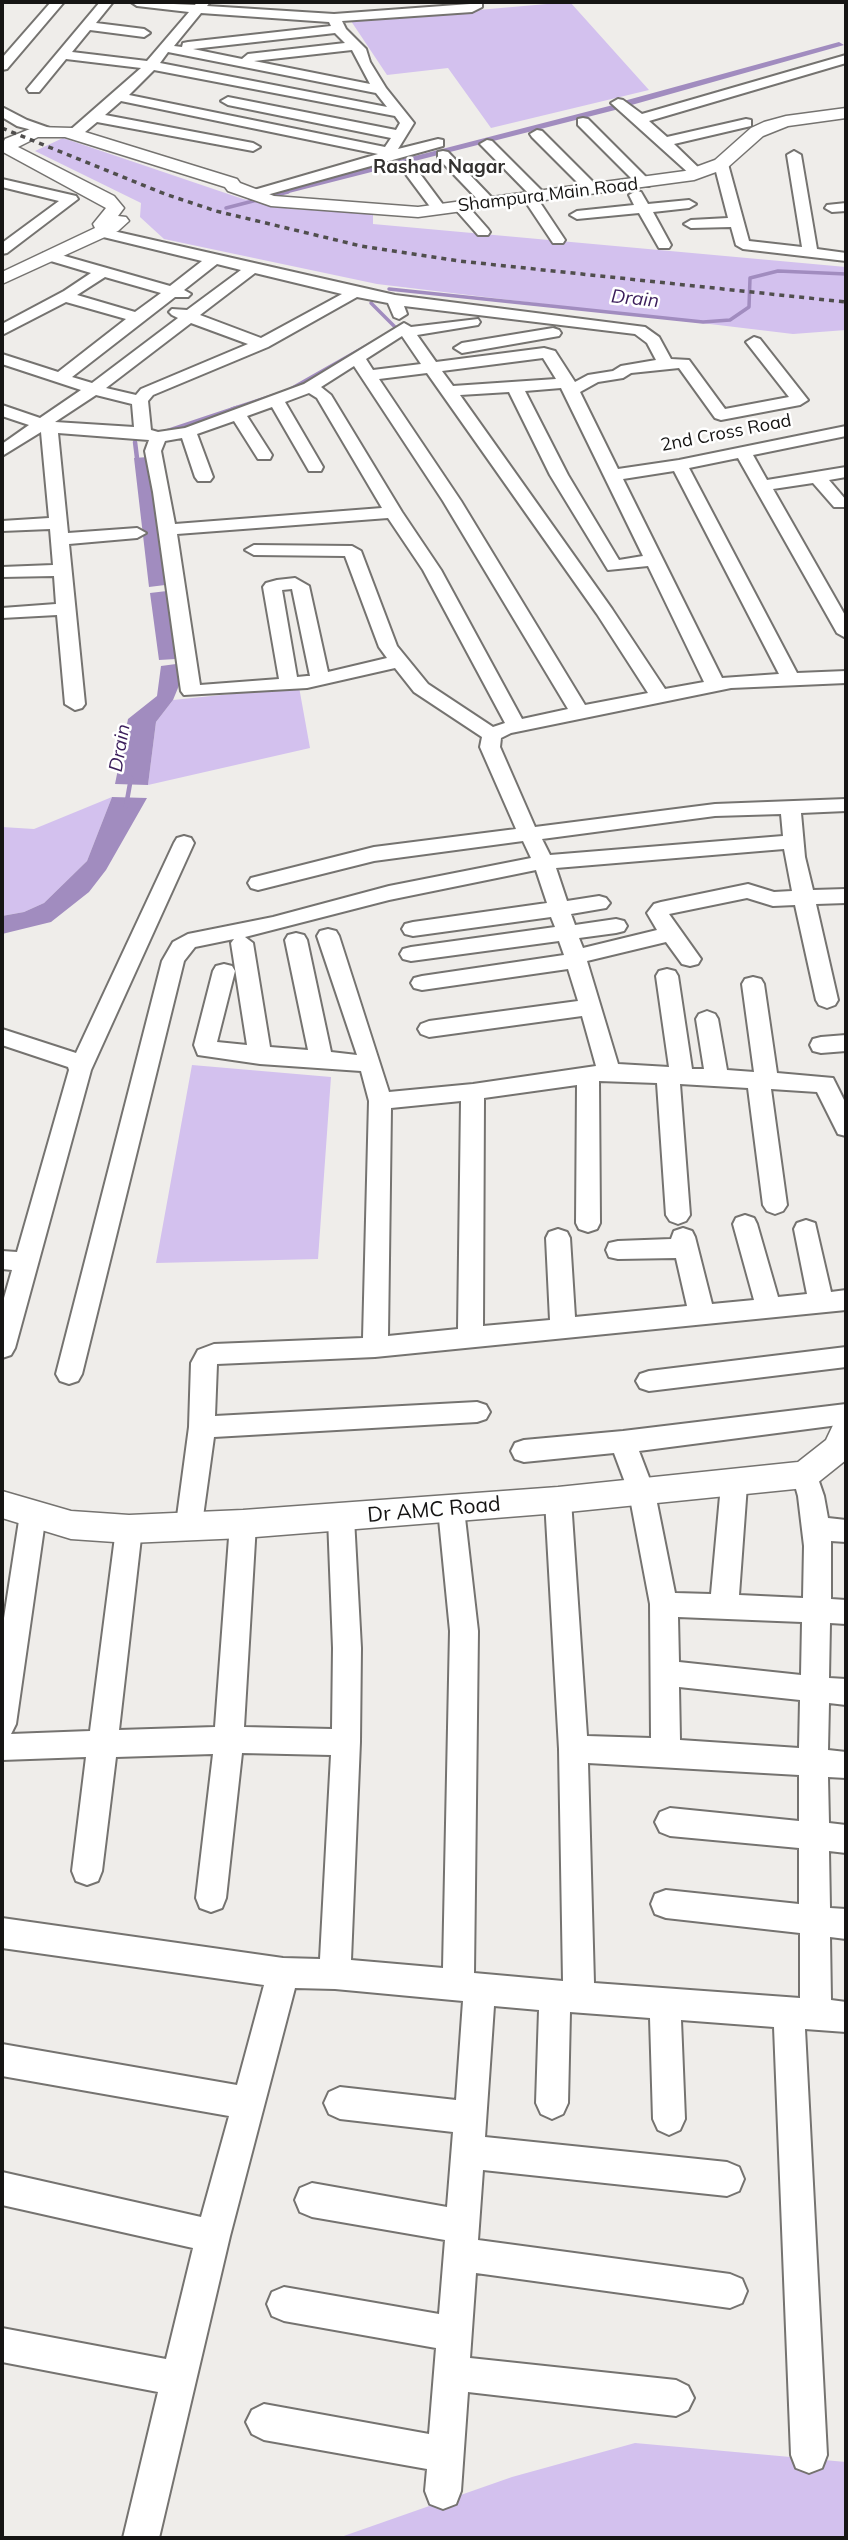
<!DOCTYPE html>
<style>
body{margin:0}
#map{position:relative;width:848px;height:2540px;overflow:hidden;background:#efedea;font-family:Mulish,sans-serif}
canvas{display:block}
.frame{position:absolute;inset:0;border:4px solid #161514;pointer-events:none}
</style>
<div id="map">
<canvas width="848" height="2540"></canvas>
<div class="frame"></div>
</div>
<script>
const ctx = document.querySelector('canvas').getContext('2d');
ctx.lineJoin = 'round';
function fill(path, color) { ctx.fillStyle = color; ctx.fill(path, 'evenodd'); }
const shape = rows => new Path2D(rows.map(r => 'M' + r).join(''));
function trace(path, color, width, dash) { ctx.strokeStyle = color; ctx.lineWidth = width; ctx.lineCap = dash ? 'butt' : 'round'; ctx.setLineDash(dash || []); ctx.stroke(path); }
function label(font, color, halo, rows, align = 'center') {
  ctx.font = font + ' Mulish,sans-serif'; ctx.lineWidth = 5; ctx.setLineDash([]); ctx.textBaseline = 'middle'; ctx.strokeStyle = halo; ctx.fillStyle = color; for (const [text, x, y, turn = 0] of rows) {
    ctx.save(); ctx.translate(x, y); ctx.rotate((+turn || 0) * Math.PI / 180); ctx.textAlign = isNaN(turn) ? turn : align; if (halo) ctx.strokeText(text, 0, 0); ctx.fillText(text, 0, 0); ctx.restore();
  }
}
fill(shape([
 [570,2,649,90,491,128,448,68,387,75,351,21],
 [63,138,243,199,291,209,373,213,373,224,846,267,846,330,793,334,377,284,164,239,140,217,141,203,35,151],
 [299,687,310,748,148,785,156,722,173,700],
 [112,797,87,861,44,903,24,912,2,916,2,827,34,829],
 [192,1065,331,1077,318,1259,156,1263],
 [635,2443,846,2462,846,2538,338,2538,512,2477]
]), '#d3c1ee');
fill(shape([
 [839,42,844,45,628,106,620,102],
 [613,105,619,109,285,194,279,191],
 [148,457,165,585,149,587,134,458],
 [167,591,176,659,159,660,150,593],
 [176,664,180,683,173,700,156,722,148,785,115,784,128,719,157,696,161,666],
 [112,797,147,798,106,870,89,892,51,922,2,934,2,916,24,912,44,903,87,861]
]), '#a18cbf');
trace(shape([
 [226,208,288,192],
 [389,289,703,322,730,320,749,307,750,278,778,271,846,274],
 [371,303,397,329,393,331],
 [232,409,287,391,375,341]
]), '#a18cbf', 3.5);
trace(shape([
 [165,432,237,408],
 [135,442,138,466],
 [126,806,131,778]
]), '#a18cbf', 4.5);
const minor = shape([
 [51,2,64,2,7,69,2,70,2,58,51,2],
 [100,2,113,2,96,23,144,29,150,33,144,37,90,30,72,52,147,61,189,12,137,6,131,2,195,5,197,2,210,2,207,6,334,14,470,4,470,2,482,2,482,7,472,12,342,21,346,29,366,49,370,62,386,88,414,123,398,149,438,139,443,140,443,146,252,199,245,195,247,192,378,154,121,101,105,115,253,143,260,147,253,151,97,122,79,137,69,137,69,131,141,68,66,59,39,92,29,92,27,89,100,2],
 [201,13,329,22,331,26,188,42,183,43,182,47,174,46,201,13],
 [335,33,345,43,248,54,242,59,193,49,335,33],
 [352,50,370,84,254,61,352,50],
 [168,52,376,93,387,107,160,63,168,52],
 [154,70,395,116,400,123,396,130,228,97,221,101,228,105,391,138,385,147,129,95,154,70],
 [846,55,846,63,649,121,667,137,746,119,751,120,751,126,674,144,704,173,697,177,692,176,611,103,618,99,623,100,642,114,846,55],
 [2,107,27,120,58,131,51,135,17,126,2,117,2,107],
 [583,118,588,119,649,180,649,186,639,186,578,125,578,119,583,118],
 [537,130,542,131,598,187,600,190,598,193,588,193,532,137,530,134,537,130],
 [487,140,492,141,545,194,547,197,545,200,539,201,565,240,563,243,553,243,523,198,529,194,480,144,487,140],
 [443,151,448,152,494,200,496,203,494,206,484,206,438,158,438,152,443,151],
 [794,151,801,155,817,249,846,253,846,261,743,249,736,245,731,227,691,228,684,224,691,220,728,218,714,164,721,160,728,164,749,241,802,247,787,155,794,151],
 [407,162,412,163,444,206,446,209,444,212,434,212,402,169,400,166,407,162],
 [2,179,76,196,78,199,7,253,2,254,2,243,59,201,2,187,2,179],
 [636,191,641,192,648,204,689,200,696,204,689,208,653,212,671,245,669,248,659,248,639,213,577,219,570,215,577,211,634,205,629,195,636,191],
 [461,203,466,204,488,229,490,232,488,235,478,235,456,210,454,207,456,204,461,203],
 [846,203,846,211,832,212,825,208,827,205,846,203],
 [100,228,395,295,645,327,659,337,671,359,689,360,725,409,789,397,746,342,754,337,760,339,808,400,800,405,721,420,715,418,679,368,631,373,623,378,598,382,580,392,618,469,679,460,846,426,846,436,753,455,767,480,846,467,846,477,829,480,846,500,846,507,834,507,813,483,773,489,846,617,846,638,837,633,738,458,689,468,797,673,846,671,846,683,731,688,511,733,501,738,500,747,535,827,715,804,846,799,846,811,801,813,805,857,813,890,846,889,846,903,816,904,838,1000,835,1005,827,1008,819,1005,816,1000,795,905,773,906,747,898,669,914,701,959,698,964,690,966,682,964,666,942,587,961,618,1064,669,1067,656,976,659,971,667,969,675,971,678,976,692,1069,704,1069,696,1019,699,1014,707,1011,715,1014,718,1019,727,1070,754,1072,742,984,745,979,753,977,761,979,764,984,777,1073,833,1078,846,1104,846,1136,838,1134,817,1092,771,1089,787,1205,783,1211,775,1214,767,1211,763,1205,748,1088,680,1084,690,1215,686,1221,678,1224,670,1221,666,1215,657,1083,599,1081,600,1223,597,1229,588,1232,579,1229,576,1223,577,1085,484,1098,483,1326,550,1320,546,1238,549,1232,558,1229,567,1232,570,1238,575,1317,687,1306,676,1258,618,1259,609,1257,606,1250,609,1243,618,1241,671,1239,674,1231,683,1228,692,1231,695,1237,712,1304,754,1300,733,1224,736,1218,745,1215,754,1218,757,1224,778,1297,807,1294,794,1229,797,1223,806,1220,815,1223,831,1292,846,1290,846,1310,375,1357,217,1364,215,1416,477,1402,486,1405,490,1412,486,1419,477,1422,214,1437,202,1524,199,1532,189,1535,179,1532,176,1524,189,1427,191,1363,198,1350,214,1344,363,1338,369,1101,361,1071,260,1064,198,1055,194,1045,213,971,216,966,224,964,232,966,235,971,217,1042,247,1045,231,943,234,939,195,947,184,961,82,1374,78,1381,69,1384,60,1381,56,1374,162,961,173,942,188,934,273,917,389,886,531,858,523,841,374,861,258,890,251,888,248,883,251,878,374,847,516,829,480,747,482,737,414,692,395,668,307,688,184,695,181,691,153,492,145,451,149,440,58,433,68,533,137,528,146,533,137,538,69,544,85,704,82,708,75,710,65,704,57,615,2,618,2,608,56,604,54,576,2,577,2,567,53,565,50,529,2,531,2,521,49,518,41,432,2,456,2,444,29,425,2,416,2,405,40,418,81,390,2,364,2,354,58,372,126,319,66,302,2,335,2,324,64,291,91,273,44,259,41,256,44,253,54,253,170,286,202,261,95,235,93,232,95,229,100,228],
 [217,264,241,270,187,310,172,309,169,312,172,315,178,318,92,383,72,377,175,297,188,297,191,294,184,290,217,264],
 [255,273,342,294,261,338,200,315,255,273],
 [105,277,161,293,135,312,77,295,105,277],
 [357,297,388,303,394,317,399,319,407,314,404,306,635,334,647,343,656,360,621,366,613,371,588,375,575,382,555,351,544,348,436,362,417,335,478,325,480,322,478,319,411,327,404,323,304,384,185,428,158,432,151,430,148,401,153,395,268,347,357,297],
 [191,323,248,344,141,389,136,395,106,388,191,323],
 [402,336,421,364,373,370,366,359,402,336],
 [543,358,556,379,453,386,442,371,543,358],
 [354,366,443,501,568,709,522,719,441,570,402,512,331,395,321,387,354,366],
 [427,373,597,614,648,693,585,705,461,501,379,379,427,373],
 [561,388,643,556,619,560,568,475,525,391,561,388],
 [509,392,550,475,608,570,648,566,704,682,665,689,612,609,460,395,509,392],
 [309,393,317,398,382,508,175,524,161,451,165,441,182,438,195,477,198,481,210,481,213,477,197,434,234,421,258,459,270,459,272,455,247,416,272,407,309,471,321,471,323,467,285,402,309,393],
 [96,395,132,404,134,427,55,422,96,395],
 [674,471,779,674,722,678,623,479,674,471],
 [388,518,423,570,505,723,493,727,428,684,397,646,361,551,352,546,254,545,245,550,254,555,345,556,379,647,387,658,328,672,309,586,295,578,277,580,266,583,263,587,279,679,200,685,177,534,388,518],
 [292,589,310,676,307,676,297,677,282,590,292,589],
 [781,814,783,836,550,855,542,839,715,816,781,814],
 [784,849,792,891,774,892,748,884,661,902,654,904,647,913,657,930,583,948,579,938,616,933,624,931,627,926,624,921,616,919,575,925,571,914,606,908,610,903,606,898,599,896,567,901,556,868,784,849],
 [536,870,547,903,413,922,405,924,402,929,405,934,413,936,551,917,555,927,411,947,403,949,400,954,403,959,411,961,559,941,564,955,422,976,414,978,411,983,414,988,422,990,568,969,578,1001,429,1021,421,1024,418,1029,421,1034,429,1037,582,1016,596,1066,473,1084,389,1092,339,936,336,931,328,929,320,931,317,936,357,1055,331,1052,307,940,304,935,296,933,288,935,285,940,308,1050,270,1047,253,943,245,937,389,900,536,870],
 [461,1101,458,1329,388,1336,391,1108,461,1101],
 [553,328,559,330,561,333,559,336,462,353,454,348,462,343,553,328],
 [184,836,191,838,194,843,91,1070,15,1348,11,1355,2,1358,2,1305,12,1270,2,1269,2,1251,17,1252,69,1070,68,1067,2,1045,2,1029,76,1053,174,843,177,838,184,836],
 [846,1035,846,1051,821,1053,813,1051,810,1045,813,1039,821,1037,846,1035],
 [846,1347,846,1367,649,1391,640,1388,636,1381,640,1374,649,1371,846,1347],
 [846,1404,846,1424,639,1451,655,1493,675,1593,711,1594,721,1485,725,1477,734,1474,743,1477,747,1485,739,1595,803,1598,804,1546,798,1496,792,1475,796,1467,805,1464,814,1467,824,1496,828,1518,846,1520,846,1542,831,1541,831,1599,846,1600,846,1624,830,1623,829,1678,846,1679,846,1705,829,1703,828,1750,846,1752,846,1778,828,1777,829,1823,846,1825,846,1853,829,1851,830,1908,846,1909,846,1939,830,1937,831,2000,846,2002,846,2032,805,2029,827,2455,822,2468,809,2473,796,2468,791,2455,774,2027,681,2020,685,2119,680,2130,669,2135,658,2130,653,2119,650,2018,570,2012,568,2103,563,2114,552,2119,541,2114,536,2103,539,2010,494,2006,485,2137,727,2162,739,2167,744,2179,739,2191,727,2196,483,2170,478,2240,730,2274,742,2279,747,2291,742,2303,730,2308,476,2273,470,2358,676,2380,688,2386,694,2398,688,2410,676,2416,468,2392,461,2491,456,2504,443,2509,430,2504,425,2491,427,2469,264,2440,252,2434,246,2422,252,2410,264,2404,429,2434,436,2348,284,2321,272,2316,267,2304,272,2292,284,2287,439,2314,445,2240,312,2217,300,2212,295,2200,300,2188,312,2183,447,2207,453,2132,340,2119,329,2114,324,2103,329,2092,340,2087,456,2100,463,2001,335,1989,295,1988,230,2236,159,2538,123,2538,158,2392,2,2362,2,2328,166,2359,193,2248,2,2205,2,2172,201,2217,229,2116,2,2076,2,2044,237,2085,264,1985,2,1948,2,1918,283,1958,320,1959,331,1755,242,1753,226,1898,222,1908,211,1912,200,1908,196,1898,213,1754,116,1757,102,1871,98,1881,87,1885,76,1881,72,1871,86,1757,2,1760,2,1631,20,1514,24,1506,33,1503,42,1506,46,1514,16,1724,11,1734,90,1731,116,1529,119,1521,129,1518,139,1521,142,1529,119,1730,215,1727,230,1524,233,1516,243,1513,253,1516,256,1524,244,1727,332,1729,333,1648,328,1518,332,1510,341,1507,350,1510,354,1518,361,1648,360,1742,351,1960,443,1968,450,1631,438,1509,442,1501,451,1498,460,1501,464,1509,478,1631,474,1973,563,1981,559,1749,545,1500,549,1492,558,1489,567,1492,571,1500,587,1736,651,1738,650,1604,629,1493,614,1453,524,1462,515,1459,511,1451,515,1443,524,1440,623,1431,846,1404],
 [678,1617,802,1622,801,1675,679,1662,678,1617],
 [679,1687,800,1700,799,1748,680,1740,679,1687],
 [588,1763,799,1775,799,1821,670,1808,660,1812,655,1822,660,1832,670,1836,799,1848,799,1904,666,1890,655,1894,651,1904,655,1914,666,1918,800,1933,800,1998,594,1983,588,1763]
]);
const tertiary = shape([
 [846,108,846,118,788,126,763,136,727,168,694,180,418,217,271,206,228,191,225,187,65,137,38,137,18,147,114,196,124,208,118,216,126,217,129,221,118,231,2,284,2,272,95,228,93,224,106,208,3,152,2,145,5,139,35,127,72,128,237,179,240,183,274,196,418,207,685,171,715,160,751,128,764,122,786,116,846,108],
 [846,1417,846,1460,816,1484,805,1488,558,1513,243,1538,129,1543,71,1539,2,1518,2,1491,71,1511,129,1515,243,1510,558,1487,798,1462,826,1440,835,1421,846,1417]
]);
trace(minor, '#757370', 4);
trace(tertiary, '#757370', 3);
fill(minor, '#fff');
fill(tertiary, '#fff');
trace(shape([
 [2,128,165,194,216,211,361,246,459,261,846,302]
]), '#504e4d', 3.5, [5, 5]);
label('18px', '#161514', '#fff', [
 ["Shampura Main Road",548,195,-7],
 ["2nd Cross Road",726,433,-11]
]);
label('bold 19px', '#33312f', '#fff', [
 ["Rashad Nagar",439,167]
]);
label('italic 19px', '#3a1c5a', '#fff', [
 ["Drain",635,299,6],
 ["Drain",120,748,-80]
]);
label('21px', '#161514', '#fff', [
 ["Dr AMC Road",434,1510,-5]
]);
</script>
